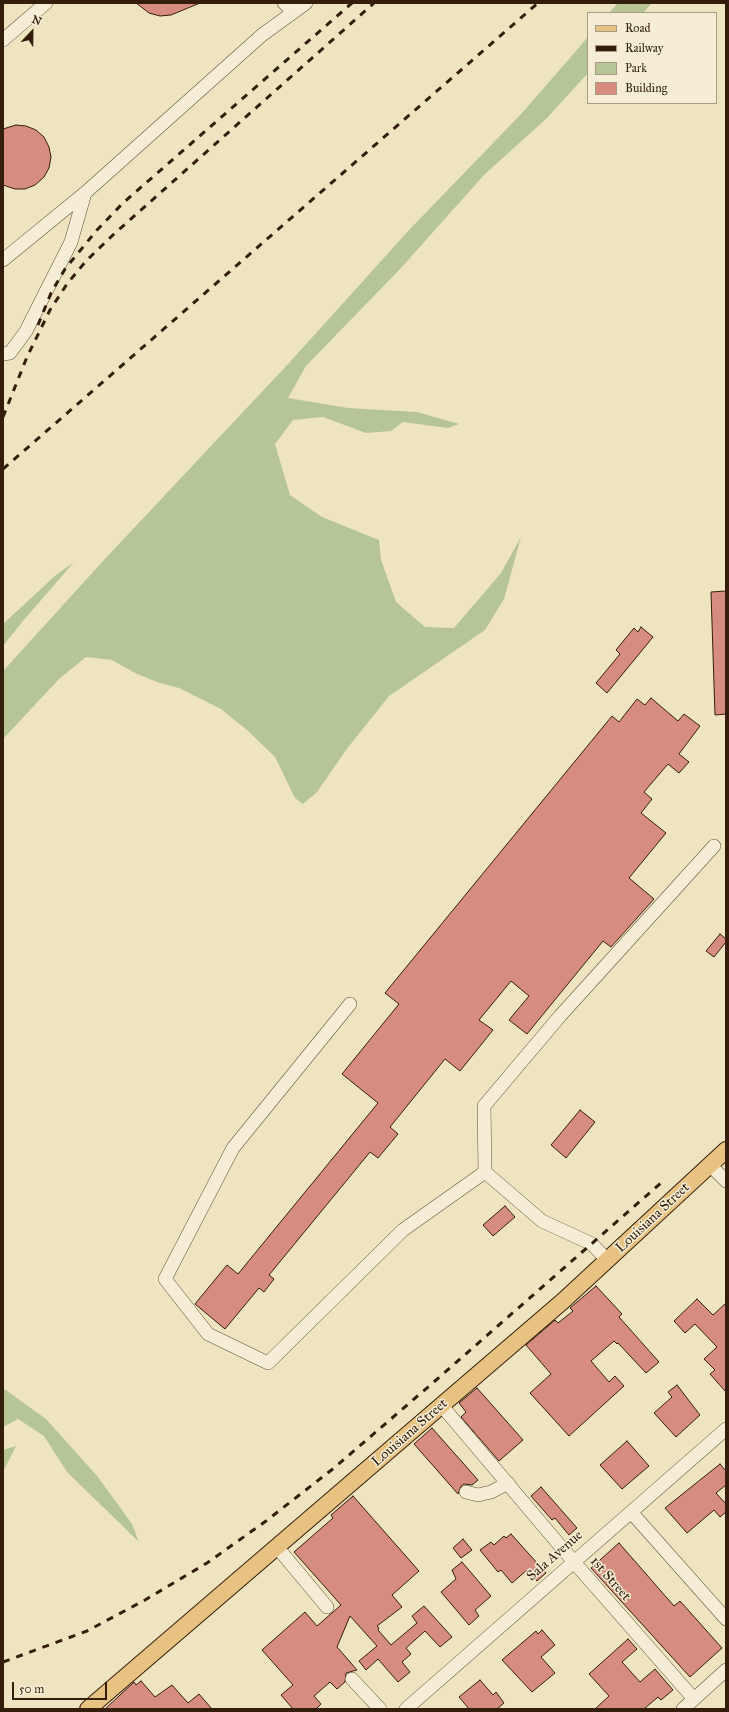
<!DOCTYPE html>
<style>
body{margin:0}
#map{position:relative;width:729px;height:1712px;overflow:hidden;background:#efe4c0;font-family:"IM FELL Great Primer",serif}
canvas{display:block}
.frame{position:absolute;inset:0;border:4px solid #341e0b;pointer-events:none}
.legend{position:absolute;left:587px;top:12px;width:130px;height:92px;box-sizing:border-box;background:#f5edd6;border:1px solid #a89a85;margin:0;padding:5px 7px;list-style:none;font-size:12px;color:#341e0b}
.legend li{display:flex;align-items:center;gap:8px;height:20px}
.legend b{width:20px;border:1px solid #a89a85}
.north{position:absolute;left:12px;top:12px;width:40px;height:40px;-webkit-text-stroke:3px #f5edd6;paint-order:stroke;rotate:22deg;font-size:11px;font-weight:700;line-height:16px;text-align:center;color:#341e0b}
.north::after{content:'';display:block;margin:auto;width:14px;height:18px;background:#341e0b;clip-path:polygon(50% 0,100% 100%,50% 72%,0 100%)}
.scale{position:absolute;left:12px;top:1682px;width:95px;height:18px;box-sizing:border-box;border:2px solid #341e0b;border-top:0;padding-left:5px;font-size:12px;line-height:14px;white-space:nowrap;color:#341e0b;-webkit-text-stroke:3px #f5edd6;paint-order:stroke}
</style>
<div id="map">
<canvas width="729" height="1712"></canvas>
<div class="frame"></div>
<ul class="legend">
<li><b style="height:5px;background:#e8c280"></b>Road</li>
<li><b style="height:5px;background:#341e0b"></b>Railway</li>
<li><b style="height:11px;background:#b5c595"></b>Park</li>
<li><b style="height:11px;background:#d68c7f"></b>Building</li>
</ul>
<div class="north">N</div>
<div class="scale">50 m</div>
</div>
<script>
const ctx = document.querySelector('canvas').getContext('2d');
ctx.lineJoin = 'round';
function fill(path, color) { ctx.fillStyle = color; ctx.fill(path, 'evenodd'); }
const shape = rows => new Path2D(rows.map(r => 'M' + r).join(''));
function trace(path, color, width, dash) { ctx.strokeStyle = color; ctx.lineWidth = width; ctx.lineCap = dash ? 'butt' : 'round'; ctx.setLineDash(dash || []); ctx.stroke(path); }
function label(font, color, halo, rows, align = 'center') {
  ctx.font = font + ' "IM FELL Great Primer",serif'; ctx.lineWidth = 3; ctx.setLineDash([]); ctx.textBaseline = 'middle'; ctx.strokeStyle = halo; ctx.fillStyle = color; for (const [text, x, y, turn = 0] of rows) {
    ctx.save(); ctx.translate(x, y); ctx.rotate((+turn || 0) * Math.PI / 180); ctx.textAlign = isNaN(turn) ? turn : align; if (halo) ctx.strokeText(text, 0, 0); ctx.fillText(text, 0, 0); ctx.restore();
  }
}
fill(shape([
 [618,3,652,3,643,13,609,13],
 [588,37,588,73,547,118,484,175,401,268,306,366,288,398,348,408,417,412,459,424,448,428,403,422,391,431,366,433,323,417,293,420,275,444,290,495,322,517,379,540,381,560,396,602,425,627,454,628,501,573,521,537,504,599,485,630,389,696,346,750,317,792,303,804,295,798,275,757,247,730,221,709,179,688,157,682,135,673,112,660,86,657,59,679,3,739,3,671,103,561,289,363,410,229,523,112],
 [74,562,23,621,3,646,3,624,56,575],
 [3,1388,46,1419,98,1477,132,1524,139,1542,67,1472,44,1436,18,1419,3,1427],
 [16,1446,3,1472,3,1450]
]), '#b5c595');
const building = shape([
 [136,3,200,3,171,15,160,16,149,13,136,3],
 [16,125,26,126,36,130,44,137,49,147,51,157,49,168,44,177,35,185,25,189,15,189,3,185,3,129,16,125],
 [726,591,726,714,715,715,711,592,726,591],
 [641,627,653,637,607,693,596,683,620,654,616,650,634,628,638,632,641,627],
 [651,698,678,721,684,714,700,726,679,754,689,762,679,773,668,764,644,792,652,799,641,813,666,833,629,878,654,899,611,947,603,941,527,1034,509,1020,529,996,511,981,479,1020,493,1030,460,1071,445,1059,390,1127,398,1134,378,1158,370,1152,269,1275,274,1279,264,1292,259,1288,225,1329,195,1304,227,1265,238,1274,378,1103,342,1074,399,1004,385,993,612,716,619,722,637,699,645,705,651,698],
 [720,934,726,939,726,942,714,957,706,951,720,934],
 [580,1110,595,1122,566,1158,551,1145,580,1110],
 [505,1206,515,1217,493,1236,483,1225,505,1206],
 [596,1286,622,1314,619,1317,659,1362,646,1373,618,1343,617,1344,614,1341,591,1361,609,1382,615,1376,624,1386,569,1436,530,1393,551,1374,526,1345,555,1320,558,1323,573,1311,570,1308,596,1286],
 [697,1299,713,1315,726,1303,726,1392,710,1374,715,1370,704,1359,717,1347,695,1324,685,1333,674,1321,697,1299],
 [677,1385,700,1415,676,1437,654,1413,672,1397,668,1392,677,1385],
 [477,1388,523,1440,499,1461,461,1417,466,1412,459,1403,477,1388],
 [432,1428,478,1480,472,1485,464,1484,461,1486,458,1494,414,1444,432,1428],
 [627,1441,649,1466,622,1489,600,1465,627,1441],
 [720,1464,726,1471,726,1485,716,1493,726,1504,726,1512,720,1517,714,1510,687,1533,665,1508,720,1464],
 [541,1487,577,1528,569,1535,555,1518,552,1520,531,1496,541,1487],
 [353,1496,419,1571,392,1595,402,1607,377,1626,379,1628,378,1630,391,1645,417,1623,412,1616,424,1606,452,1637,440,1647,425,1631,406,1648,411,1654,402,1662,410,1672,398,1682,378,1659,366,1670,359,1661,377,1646,350,1616,337,1647,357,1670,346,1673,345,1682,337,1689,330,1682,314,1696,321,1704,316,1709,293,1709,281,1695,293,1685,262,1650,305,1612,317,1626,341,1605,294,1552,333,1518,331,1515,353,1496],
 [511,1534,546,1573,537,1581,527,1570,512,1583,501,1570,498,1572,480,1550,491,1542,494,1545,504,1536,506,1538,511,1534],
 [463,1539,472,1550,461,1558,453,1548,463,1539],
 [619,1543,674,1606,680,1601,722,1648,690,1677,591,1568,619,1543],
 [462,1562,491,1596,475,1610,479,1616,469,1625,441,1592,456,1579,452,1570,462,1562],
 [542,1630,555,1645,541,1657,555,1673,532,1692,502,1660,536,1631,538,1634,542,1630],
 [628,1639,637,1649,622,1662,640,1682,655,1669,673,1690,661,1700,658,1697,644,1709,595,1709,609,1696,589,1674,628,1639],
 [480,1680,493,1695,496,1692,504,1703,497,1709,469,1709,459,1697,480,1680],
 [141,1681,155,1697,172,1685,188,1703,199,1694,212,1709,105,1709,134,1682,136,1685,141,1681]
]);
fill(building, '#d68c7f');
trace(building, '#341e0b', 1);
const minor = shape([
 [284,3,293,12],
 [3,40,46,3],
 [3,260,85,193,262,35,306,3],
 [3,354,10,353,26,331,71,242,85,193],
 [350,1004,233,1148,165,1279,208,1334,268,1363,403,1230,485,1172,542,1221,592,1244,607,1260],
 [710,1165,726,1181],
 [485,1172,484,1106,560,1016,714,846],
 [442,1406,573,1561,694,1699],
 [466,1492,478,1495,491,1492,508,1483],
 [631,1512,726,1619],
 [277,1547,327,1607],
 [352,1679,380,1709],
 [406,1709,726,1429],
 [683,1709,726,1670]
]);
const major = shape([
 [88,1709,563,1301,726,1150]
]);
trace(minor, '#635038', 14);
trace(major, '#341e0b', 18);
trace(minor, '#f5edd6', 13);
trace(major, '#e8c280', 16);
trace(shape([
 [38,325,51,293,65,269,97,230,123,203,352,3],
 [3,417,27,357,50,310,67,284,86,261,114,234,374,3],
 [3,469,538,3],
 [3,1662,87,1631,145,1600,207,1563,266,1521,334,1468,435,1381,662,1182]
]), '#341e0b', 3, [7, 7]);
label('14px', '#341e0b', '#f5edd6', [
 ["Louisiana Street",653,1218,-43],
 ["Louisiana Street",410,1433,-41],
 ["Sala Avenue",555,1556,-41],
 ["1st Street",610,1579,49]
]);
</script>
